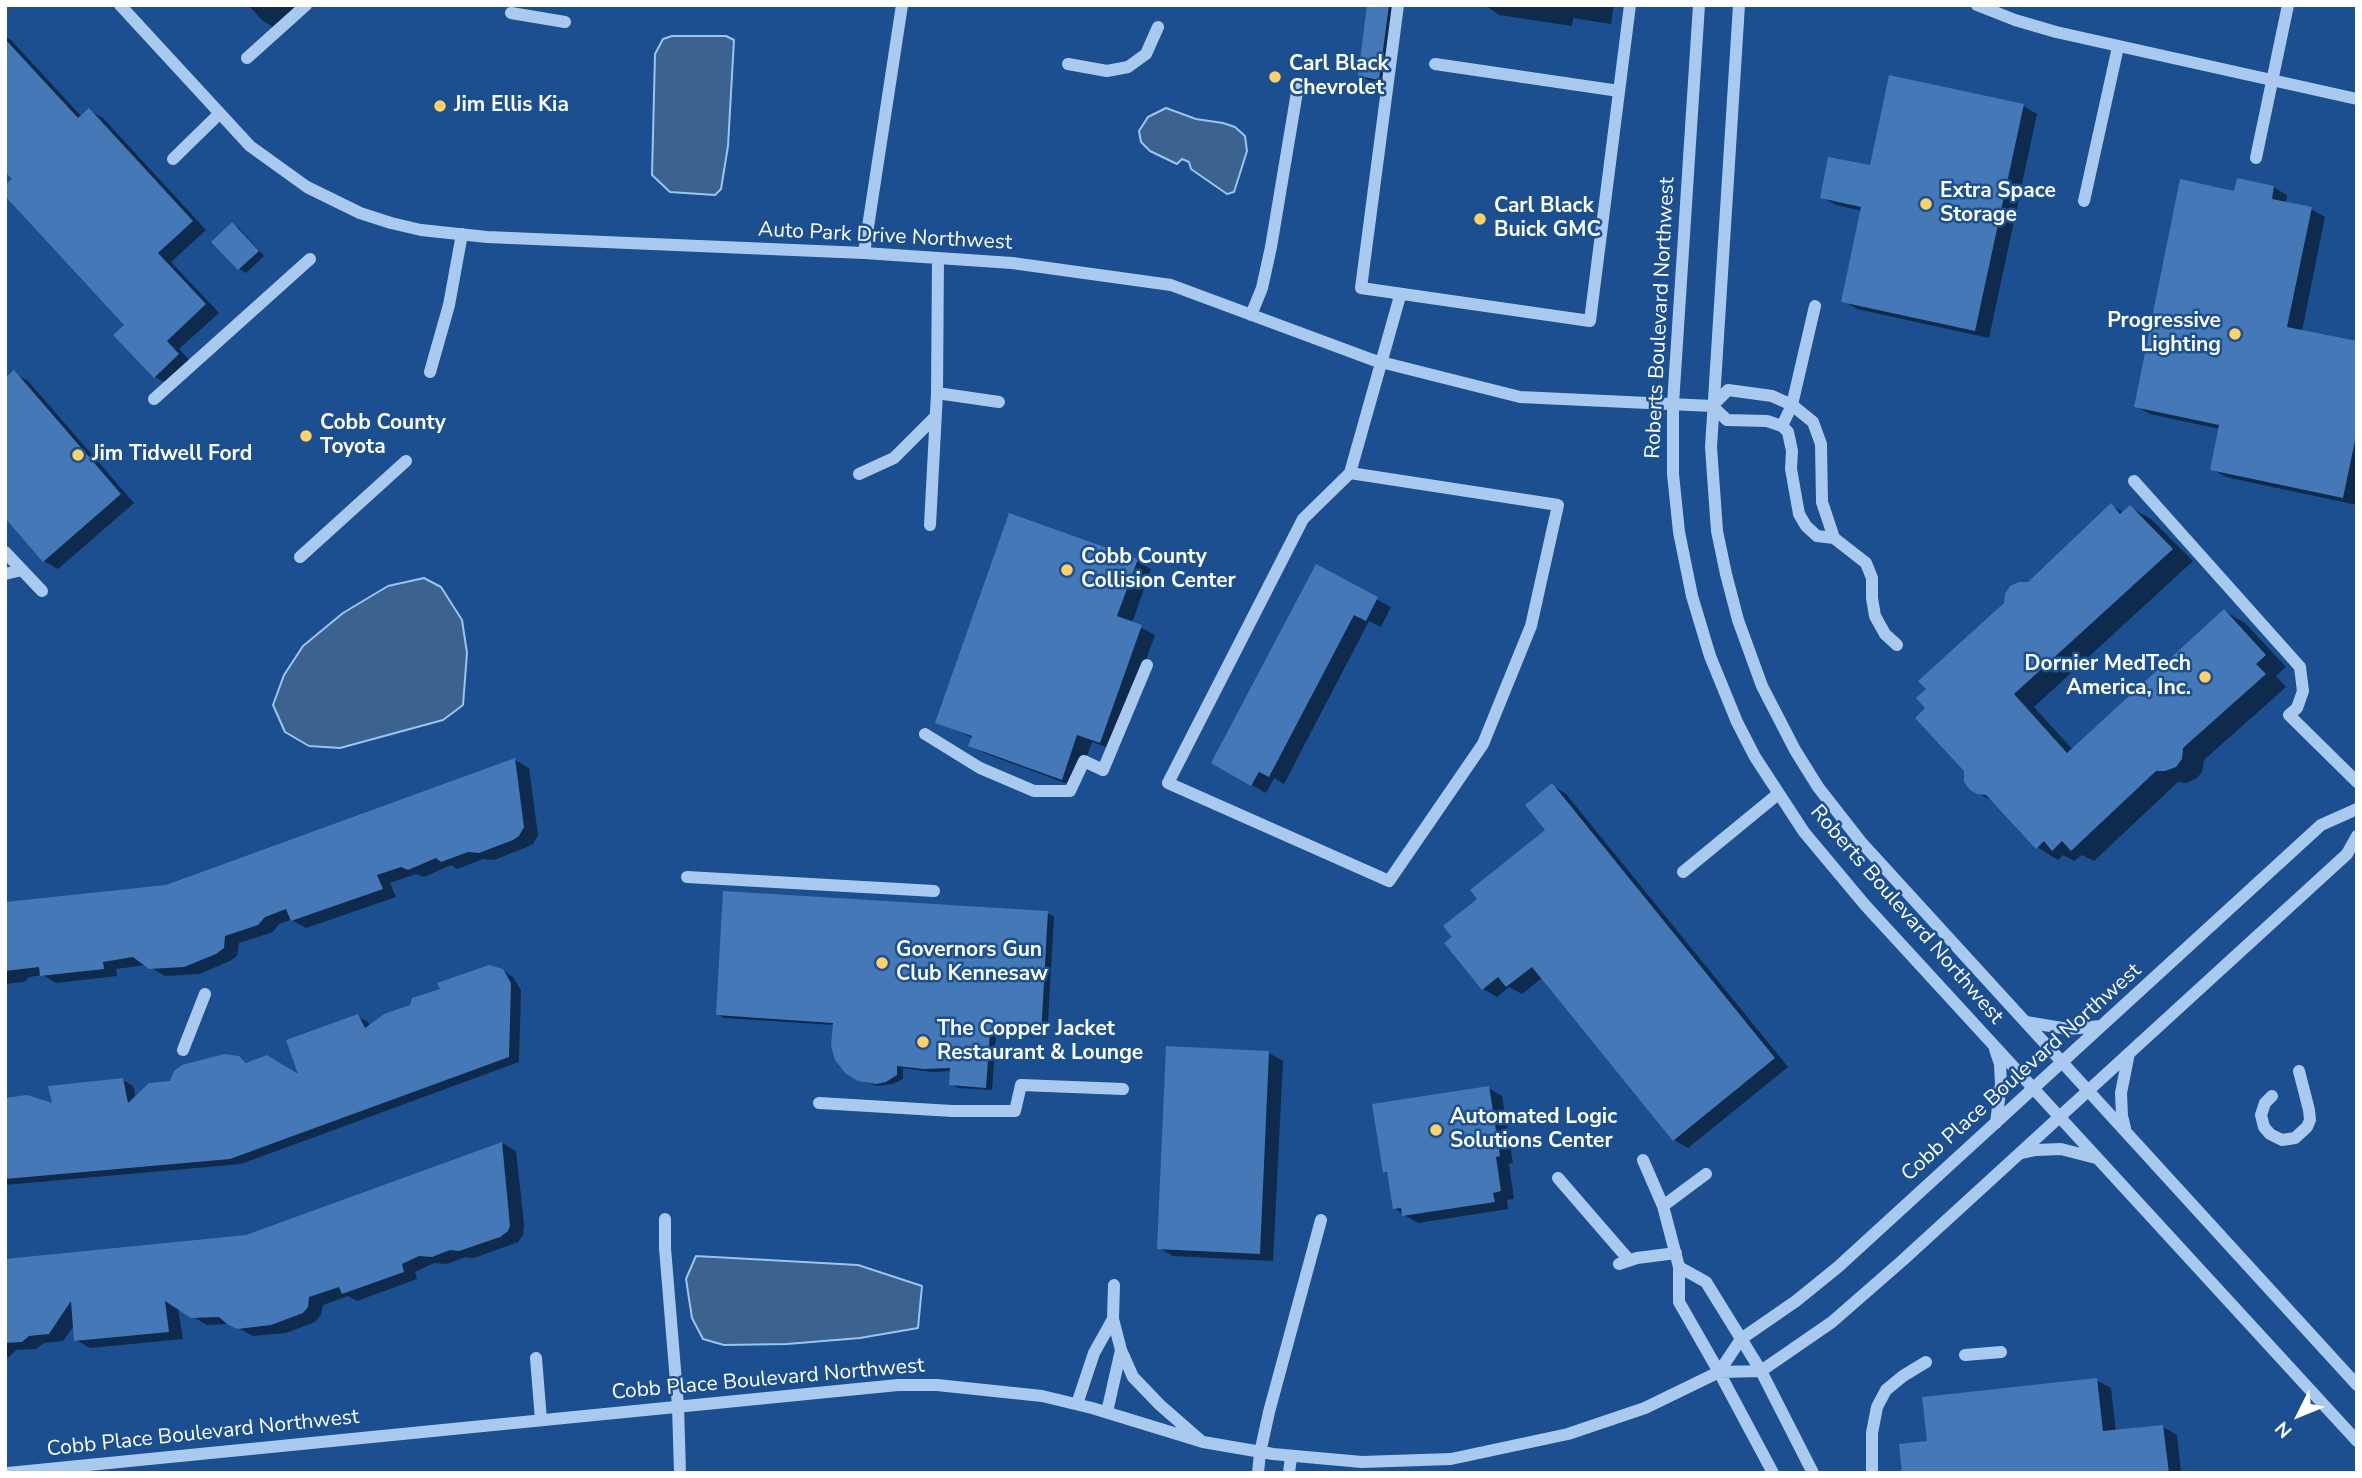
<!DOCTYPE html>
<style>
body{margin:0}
#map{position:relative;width:2362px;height:1478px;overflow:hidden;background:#1b4f8f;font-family:"Nunito Sans",sans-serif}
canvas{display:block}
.frame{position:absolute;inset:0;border:7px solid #fff;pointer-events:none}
.north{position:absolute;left:2264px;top:1380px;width:70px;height:70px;-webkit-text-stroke:5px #1b4f8f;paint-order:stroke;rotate:227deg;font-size:19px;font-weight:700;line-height:28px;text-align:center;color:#fff}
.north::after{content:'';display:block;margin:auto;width:24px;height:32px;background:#fff;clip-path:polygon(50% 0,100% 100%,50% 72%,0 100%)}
</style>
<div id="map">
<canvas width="2362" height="1478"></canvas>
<div class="frame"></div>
<div class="north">N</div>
</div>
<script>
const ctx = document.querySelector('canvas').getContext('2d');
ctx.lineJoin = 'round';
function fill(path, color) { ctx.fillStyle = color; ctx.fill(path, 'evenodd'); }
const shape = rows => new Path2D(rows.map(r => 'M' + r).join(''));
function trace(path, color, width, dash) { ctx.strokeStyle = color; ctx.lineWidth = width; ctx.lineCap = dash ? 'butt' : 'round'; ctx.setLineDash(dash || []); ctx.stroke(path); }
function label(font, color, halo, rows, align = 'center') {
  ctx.font = font + ' "Nunito Sans",sans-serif'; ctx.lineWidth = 5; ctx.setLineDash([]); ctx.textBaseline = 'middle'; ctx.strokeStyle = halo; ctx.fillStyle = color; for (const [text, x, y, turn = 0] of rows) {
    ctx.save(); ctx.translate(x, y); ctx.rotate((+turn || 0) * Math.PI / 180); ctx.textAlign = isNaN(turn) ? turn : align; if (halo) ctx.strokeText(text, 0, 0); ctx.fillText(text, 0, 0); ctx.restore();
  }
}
const water = shape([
 [672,36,726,36,734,40,728,146,721,189,715,195,670,192,652,175,655,54,663,39,672,36],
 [1166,108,1196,119,1223,123,1235,127,1245,136,1247,151,1234,192,1227,194,1191,169,1189,162,1182,159,1177,164,1150,151,1141,142,1139,131,1148,117,1166,108],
 [424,578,441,587,462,620,467,653,463,705,443,720,340,748,309,746,285,732,273,705,284,675,303,646,343,613,388,586,424,578],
 [696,1256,858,1265,922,1286,918,1328,860,1338,787,1344,724,1345,703,1339,692,1318,686,1279,696,1256]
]);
fill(water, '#3c6290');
trace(water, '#9cc4f0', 2);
fill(shape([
 [248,5,302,5,277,29,263,21],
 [1369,5,1401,5,1390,85,1370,81,1359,75],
 [1485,5,1614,5,1611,24,1573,18,1572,26,1499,15],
 [5,37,11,40,82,117,89,110,103,118,206,230,171,262,219,313,179,349,192,363,169,385,155,377,127,325,5,169],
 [2023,106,2037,114,1989,338,1857,309,1843,301,1862,211,1836,205,1822,197,1871,168],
 [2273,187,2287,195,2286,203,2311,209,2325,217,2302,331,2357,343,2357,505,2226,477,2212,469,2220,429,2150,414,2136,406,2236,193],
 [232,225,239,228,264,256,246,273,239,269,214,242],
 [14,373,28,381,134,503,58,569,44,561],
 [2111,505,2124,513,2130,507,2151,519,2193,561,2034,707,2073,750,2224,611,2245,623,2286,667,2276,676,2286,687,2204,760,2202,772,2197,778,2187,783,2178,782,2094,861,2082,855,2074,861,2063,855,2058,860,2037,847,1997,804,1971,789,2028,584],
 [1137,561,1151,569,1132,623,1155,635,1114,750,1092,742,1076,787,984,753,970,745,973,738,937,722],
 [1316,567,1391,607,1381,627,1369,621,1284,784,1274,778,1266,793,1213,763],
 [515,760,529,768,538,835,533,844,527,847,494,860,483,859,457,869,451,865,424,877,416,874,390,883,396,897,306,928,291,920,279,924,273,932,239,943,237,956,230,961,199,974,165,976,146,965,116,969,117,976,56,983,43,975,29,977,24,982,5,984,5,904,166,887],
 [1552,785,1566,794,1788,1067,1688,1148,1674,1140,1543,977,1522,994,1509,987,1497,997,1483,989,1454,937,1479,899,1547,830],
 [1047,913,1054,916,1047,1038,996,1034,992,1090,958,1088,951,1084,952,1071,932,1072,903,1068,903,1079,893,1084,877,1086,855,1078,834,1025,724,1018,717,1014],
 [502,970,513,977,521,990,519,1062,241,1164,5,1185,5,1096,11,1099,54,1106,123,1080,133,1086,136,1098,238,1058,249,1064,301,1078,357,1016,368,1022,370,1026],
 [1269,1053,1283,1061,1273,1261,1173,1256,1159,1248],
 [1488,1088,1502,1096,1513,1163,1509,1164,1514,1199,1507,1200,1508,1209,1418,1223,1404,1215,1394,1208,1389,1175,1384,1172],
 [502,1143,516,1151,524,1224,523,1235,518,1242,474,1258,465,1257,447,1264,434,1263,415,1272,417,1279,357,1301,348,1296,323,1305,321,1315,315,1322,286,1333,253,1336,230,1324,207,1325,178,1308,183,1339,90,1348,76,1340,75,1324,63,1341,44,1343,36,1349,16,1350,9,1357,5,1357,5,1261,246,1237],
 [2096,1380,2111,1388,2116,1432,2163,1427,2177,1435,2181,1473,1903,1473]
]), '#0007');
fill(shape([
 [1367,5,1389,5,1379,80,1358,76],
 [5,39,78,118,89,108,193,221,158,253,206,304,167,341,179,354,154,378,113,335,124,325,5,196,5,185,12,179,5,172],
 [1889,75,2024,104,1975,331,1841,302,1861,207,1820,198,1828,157,1870,165],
 [2237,178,2274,186,2272,199,2312,207,2287,327,2357,341,2357,431,2343,498,2210,470,2219,425,2134,407,2180,179,2234,191],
 [232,222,259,251,238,270,211,242],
 [14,370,121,494,43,562,5,518,5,378],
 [2111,503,2120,514,2130,505,2173,549,2014,694,2067,753,2224,609,2266,655,2256,664,2266,674,2183,748,2182,759,2176,767,2165,771,2156,771,2071,851,2062,841,2052,851,2044,841,2036,849,1986,795,1977,794,1970,790,1964,782,1964,771,1915,718,1925,708,1916,698,1926,689,1918,681,2004,603,2005,594,2010,586,2019,582,2028,582],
 [1009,513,1138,559,1117,616,1142,625,1100,743,1077,735,1062,780,968,746,972,736,935,723],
 [1316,564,1378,597,1366,621,1354,615,1269,777,1259,772,1251,786,1211,763],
 [515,758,524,827,519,836,513,840,479,853,468,852,441,862,436,858,408,870,401,867,377,875,383,889,291,921,286,909,265,917,258,925,225,936,224,948,216,954,184,967,149,969,133,957,103,962,104,969,40,976,39,967,5,971,5,902,166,885],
 [1552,783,1775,1058,1673,1141,1532,967,1506,987,1498,977,1482,990,1444,943,1452,937,1443,926,1477,899,1470,890,1545,830,1525,805],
 [723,891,1048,911,1041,1035,990,1032,986,1088,949,1085,950,1068,924,1069,897,1066,897,1075,886,1082,876,1084,858,1081,846,1074,835,1060,831,1046,833,1023,716,1015],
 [489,965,503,969,511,983,509,1057,230,1159,5,1179,5,1098,27,1095,52,1103,48,1086,123,1078,128,1103,149,1083,170,1081,174,1071,182,1065,224,1054,239,1056,246,1063,267,1055,298,1074,286,1040,358,1014,365,1028,384,1014,410,1005,412,998,440,989,437,983],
 [1166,1046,1269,1051,1260,1254,1157,1249],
 [1489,1086,1500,1156,1496,1157,1501,1191,1493,1193,1495,1202,1402,1216,1401,1208,1393,1209,1387,1172,1383,1173,1372,1104],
 [502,1142,510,1226,508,1231,500,1237,459,1251,450,1250,432,1257,419,1256,402,1264,404,1272,342,1294,339,1287,309,1297,308,1307,303,1313,271,1325,237,1329,227,1324,219,1317,191,1318,165,1301,169,1332,74,1341,71,1301,49,1334,29,1336,22,1342,5,1343,5,1259,246,1235],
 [2097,1378,2103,1431,2163,1425,2169,1473,1902,1473,1899,1444,1927,1441,1922,1397]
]), '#4478b7');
trace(shape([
 [120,5,250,146,307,187,360,213,391,223,421,230,487,237,864,253,1012,263,1171,285,1373,360,1520,397,1712,406],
 [1398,5,1361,288,1590,321,1630,5],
 [1699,5,1673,404,1673,474,1679,532,1692,596,1710,656,1737,722,1755,757,1804,832,1865,905,2357,1441],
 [1739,5,1711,447,1717,531,1726,574,1738,620,1762,686,1795,750,1818,787,1861,842,2357,1385],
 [1977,5,2015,20,2056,32,2357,99],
 [511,13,565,22],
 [247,58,306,5],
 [1068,64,1107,71,1128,67,1146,54,1158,27],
 [1435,64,1619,91],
 [2256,158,2288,5],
 [173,159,219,114],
 [2084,201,2118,47],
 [864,253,902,5],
 [1251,315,1262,288,1271,247,1298,86],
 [430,372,449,305,462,234],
 [937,393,999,402],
 [154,399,310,259],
 [1712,406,1727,420,1767,421,1782,426,1788,432,1792,451,1791,469,1799,514,1806,526,1817,536,1834,538,1866,563,1872,578,1872,598,1875,616,1885,634,1897,645],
 [1712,406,1728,390,1772,396,1792,405,1813,422,1821,444,1822,502,1834,538],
 [1782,426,1792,405,1815,306],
 [1350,473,1303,519,1168,783,1389,881,1483,744,1531,626,1558,505,1350,473,1400,296],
 [859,474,894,458,936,416],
 [2134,481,2300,667,2303,691,2297,708,2289,715,2357,782],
 [930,525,937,393,938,258],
 [5,552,42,591],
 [300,557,406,461],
 [5,574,22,570],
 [925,734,980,768,1034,791,1070,791,1084,761,1103,770,1147,665],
 [1683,872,1778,794],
 [687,877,934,891],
 [2026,1022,2068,1029,2101,1026],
 [1995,1049,2000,1064,2001,1084,1996,1123],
 [183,1050,205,994],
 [2272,1096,2265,1103,2261,1115,2264,1127,2270,1134,2282,1140,2295,1138,2307,1127,2310,1120,2309,1110,2299,1071],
 [819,1103,952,1111,1015,1111,1021,1085,1123,1089],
 [2125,1128,2122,1116,2121,1093,2129,1053],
 [2022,1153,2036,1150,2061,1149,2096,1158],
 [1643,1160,1663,1206,1679,1267,1679,1302,1719,1372,1773,1473],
 [1558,1178,1629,1260],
 [1663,1206,1706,1174],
 [665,1219,665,1248,678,1406,680,1473],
 [1619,1264,1637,1258,1676,1253],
 [1679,1267,1706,1282,1761,1371,1813,1473],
 [1114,1285,1113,1319,1121,1350,1133,1377,1160,1405,1200,1440],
 [1965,1355,2001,1352],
 [536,1358,541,1420],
 [1719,1372,1741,1339,1796,1301,1838,1267,2321,825,2357,809],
 [1077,1404,1094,1353,1113,1319],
 [1107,1412,1121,1350],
 [8,1473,898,1385,937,1385,1042,1396,1092,1408,1203,1442,1273,1454,1362,1462,1451,1459,1568,1434,1645,1408,1719,1372,1761,1371,1832,1322,1903,1260,2347,854,2357,836],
 [1258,1473,1260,1453,1269,1412,1321,1220],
 [1289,1473,1291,1457],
 [1872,1473,1872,1433,1877,1407,1886,1390,1903,1376,1926,1362]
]), '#a9c9ee', 12);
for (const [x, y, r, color] of [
 [1275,77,7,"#ffd166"],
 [440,106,7,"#ffd166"],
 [1926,204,7,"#ffd166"],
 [1480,219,7,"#ffd166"],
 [2235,334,7,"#ffd166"],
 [306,436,7,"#ffd166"],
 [78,455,7,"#ffd166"],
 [1067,570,7,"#ffd166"],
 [2205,677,7,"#ffd166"],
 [882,963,7,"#ffd166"],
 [923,1042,7,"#ffd166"],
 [1436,1130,7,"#ffd166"]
]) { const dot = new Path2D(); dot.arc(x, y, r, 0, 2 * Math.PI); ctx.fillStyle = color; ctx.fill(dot); trace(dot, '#1b4f8f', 2.5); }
label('bold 21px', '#fff', '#1b4f8f', [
 ["Carl Black",1289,65],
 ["Chevrolet",1289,89],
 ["Jim Ellis Kia",454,106],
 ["Extra Space",1940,192],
 ["Storage",1940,216],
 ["Carl Black",1494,207],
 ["Buick GMC",1494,231],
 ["Progressive",2221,322,"right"],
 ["Lighting",2221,346,"right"],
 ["Cobb County",320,424],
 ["Toyota",320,448],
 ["Jim Tidwell Ford",92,455],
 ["Cobb County",1081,558],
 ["Collision Center",1081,582],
 ["Dornier MedTech",2191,665,"right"],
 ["America, Inc.",2191,689,"right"],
 ["Governors Gun",896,951],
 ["Club Kennesaw",896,975],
 ["The Copper Jacket",937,1030],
 ["Restaurant & Lounge",937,1054],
 ["Automated Logic",1450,1118],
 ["Solutions Center",1450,1142]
], 'left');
label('21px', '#fff', '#1b4f8f', [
 ["Auto Park Drive Northwest",885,237,3],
 ["Roberts Boulevard Northwest",1661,318,-87],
 ["Roberts Boulevard Northwest",1906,915,49],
 ["Cobb Place Boulevard Northwest",2022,1073,-42],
 ["Cobb Place Boulevard Northwest",768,1380,-5],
 ["Cobb Place Boulevard Northwest",203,1434,-6]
]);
</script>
